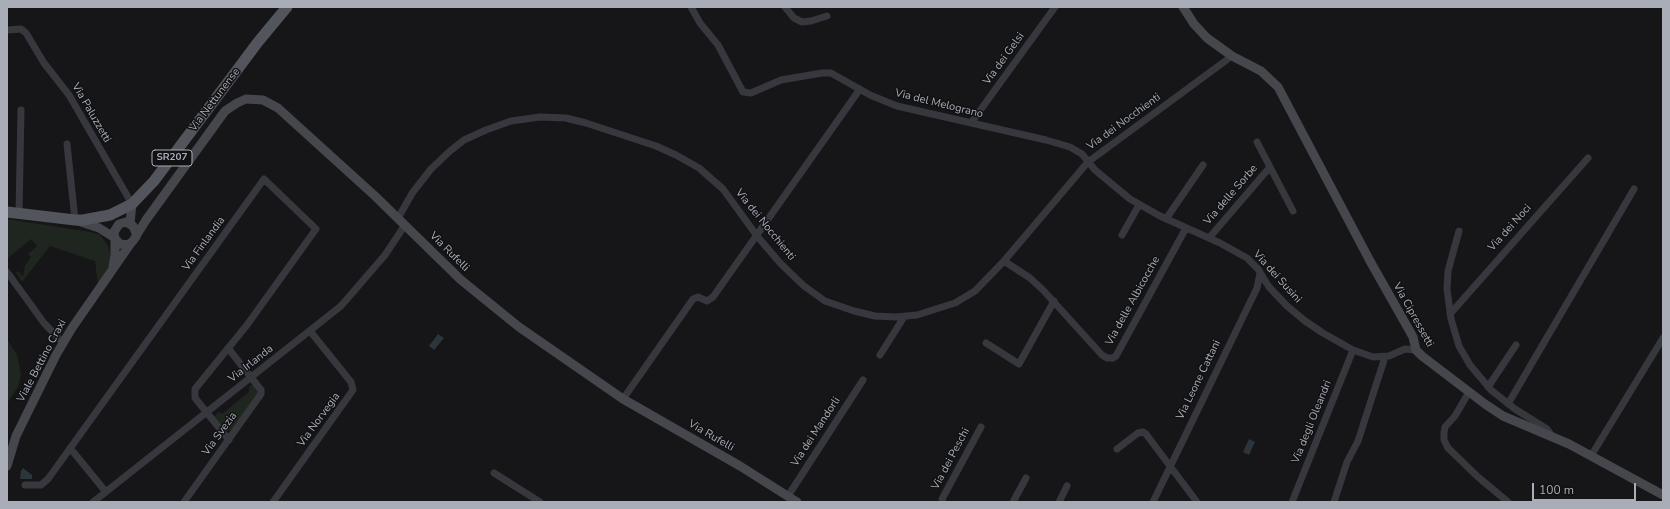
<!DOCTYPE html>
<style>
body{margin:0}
#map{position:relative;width:1670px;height:509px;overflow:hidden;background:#161618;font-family:"Nunito Sans",sans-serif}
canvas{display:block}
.frame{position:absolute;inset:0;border:8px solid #a8adb8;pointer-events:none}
.scale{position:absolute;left:1532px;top:483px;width:104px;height:18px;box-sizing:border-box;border:2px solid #a8adb8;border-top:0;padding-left:5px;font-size:12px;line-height:14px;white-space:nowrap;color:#a8adb8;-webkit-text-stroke:3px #111113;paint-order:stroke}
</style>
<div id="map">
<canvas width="1670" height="509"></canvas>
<div class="frame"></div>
<div class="scale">100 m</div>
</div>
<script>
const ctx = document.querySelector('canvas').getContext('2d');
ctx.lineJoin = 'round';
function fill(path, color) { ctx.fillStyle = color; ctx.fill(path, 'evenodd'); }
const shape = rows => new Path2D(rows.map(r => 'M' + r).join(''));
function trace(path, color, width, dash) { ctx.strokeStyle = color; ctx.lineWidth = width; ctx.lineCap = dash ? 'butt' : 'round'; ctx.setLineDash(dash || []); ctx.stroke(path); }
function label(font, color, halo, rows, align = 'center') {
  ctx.font = font + ' "Nunito Sans",sans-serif'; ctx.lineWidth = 3; ctx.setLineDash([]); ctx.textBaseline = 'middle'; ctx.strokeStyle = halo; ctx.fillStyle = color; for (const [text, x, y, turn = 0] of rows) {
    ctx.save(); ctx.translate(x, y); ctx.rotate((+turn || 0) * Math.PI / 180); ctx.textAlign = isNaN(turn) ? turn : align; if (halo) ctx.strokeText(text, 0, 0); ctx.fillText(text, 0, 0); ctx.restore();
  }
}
fill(shape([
 [7,219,91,232,100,235,107,244,110,253,111,258,109,269,98,284,95,261,50,246,22,282,16,272,18,271,23,277,25,266,31,257,28,254,37,246,31,239,7,259],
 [7,339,17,355,21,374,18,387,7,403],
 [253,384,257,390,258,394,231,430,226,431,214,417,219,412,222,414,249,392,249,387]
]), '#1e261f');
fill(shape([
 [438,334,444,338,434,350,429,346],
 [1249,439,1255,442,1249,455,1243,452],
 [23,468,32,475,32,479,20,479,21,471]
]), '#2c353c');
trace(shape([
 [691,7,700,23,718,45,743,92,751,93,781,80,822,73,831,73,870,95,897,106,1046,140,1070,147,1082,154,1095,170,1130,199,1160,216,1220,243,1247,258,1258,269,1269,287,1287,306,1305,321,1323,333,1353,350,1373,357,1389,356,1405,349,1416,350],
 [785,7,794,18,802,22,811,21,827,16],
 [7,30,21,29,26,33,44,63,69,95,132,204],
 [971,123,1055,7],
 [1257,142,1270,167],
 [67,144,75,220],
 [19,214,21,110],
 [398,218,413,192,431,169,450,151,464,140,486,130,511,121,540,117,566,118,586,123,656,146,676,155,699,168,723,189,757,236,781,264,804,286,825,301,854,311,875,316,896,317,917,315,955,303,975,291,1004,261,1088,162,1232,56],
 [1166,219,1203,165],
 [1459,231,1448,271,1447,289,1451,319,1459,346,1470,365,1491,390,1515,409,1547,429,1552,436],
 [1122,235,1139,205],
 [1209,238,1270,167,1293,211],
 [1004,261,1030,278,1043,290,1102,355,1107,358,1113,358,1116,356,1186,228],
 [7,272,44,323,63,343],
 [1450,314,1588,158],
 [986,343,1019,364,1054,301],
 [880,355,904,317],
 [1488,387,1516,345],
 [1469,392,1455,416,1445,427,1444,433,1444,440,1448,448,1478,477,1508,502],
 [623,399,693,299,698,297,707,301,713,297,860,89],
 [1508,404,1634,189],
 [70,448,106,492],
 [1117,449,1138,433,1143,432,1146,434,1197,502],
 [1591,456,1663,338],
 [494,473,540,502],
 [25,485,41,485,48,479,264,179,316,229,247,325,195,389,195,398,229,440],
 [788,496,863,380],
 [93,502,341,306,385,255,405,225],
 [184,502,261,394,261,390,228,348],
 [273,502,353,390,351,382,310,331],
 [943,502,942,499,981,427],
 [1013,502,1026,478],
 [1059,502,1067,486],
 [1153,502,1257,288,1260,273],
 [1292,502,1353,350],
 [1334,502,1347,462,1358,441,1385,357]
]), '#37383d', 7);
trace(shape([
 [1183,7,1194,24,1207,38,1232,56,1261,71,1278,87,1370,261,1413,337,1416,350,1422,356,1485,404,1503,416,1569,444,1663,495],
 [78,221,99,228,115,238],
 [130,223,132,204],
 [136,237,136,233,133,226,126,222,119,224,114,232,115,239,120,244,128,245,133,241,146,220,225,111,237,103,246,99,263,100,278,108,300,128,375,196,461,280,519,327,623,399,740,466,797,502],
 [113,267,115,255,115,239],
 [7,466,16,436,56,355,72,328,131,243]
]), '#45474d', 9);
trace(shape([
 [7,212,75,220,83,220,110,215,132,204,154,181,258,42,287,7]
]), '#53555c', 11);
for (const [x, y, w] of [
 [172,158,40]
]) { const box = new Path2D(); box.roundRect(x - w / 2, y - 8, w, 16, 3); ctx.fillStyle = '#111113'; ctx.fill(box); trace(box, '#a8adb8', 1); }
label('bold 10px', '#a8adb8', null, [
 ["SR207",172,158]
]);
label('11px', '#a8adb8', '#111113', [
 ["Via dei Gelsi",1004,59,-54],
 ["Via Nettunense",215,100,-53],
 ["Via del Melograno",939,104,14],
 ["Via Paluzzetti",91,113,60],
 ["Via dei Nocchienti",1124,122,-36],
 ["Via delle Sorbe",1231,195,-49],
 ["Via dei Nocchienti",765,225,51],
 ["Via dei Noci",1510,228,-48],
 ["Via Finlandia",204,244,-54],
 ["Via Rufelli",449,252,45],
 ["Via dei Susini",1277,277,48],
 ["Via delle Albicocche",1133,301,-61],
 ["Via Cipressetti",1413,315,61],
 ["Viale Bettino Craxi",42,361,-62],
 ["Via Irlanda",251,364,-38],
 ["Via Leone Cattani",1199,380,-64],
 ["Via Norvegia",319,420,-54],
 ["Via degli Oleandri",1312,422,-68],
 ["Via dei Mandorli",816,432,-57],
 ["Via Svezia",220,434,-54],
 ["Via Rufelli",711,436,30],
 ["Via dei Peschi",951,459,-62]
]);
</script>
